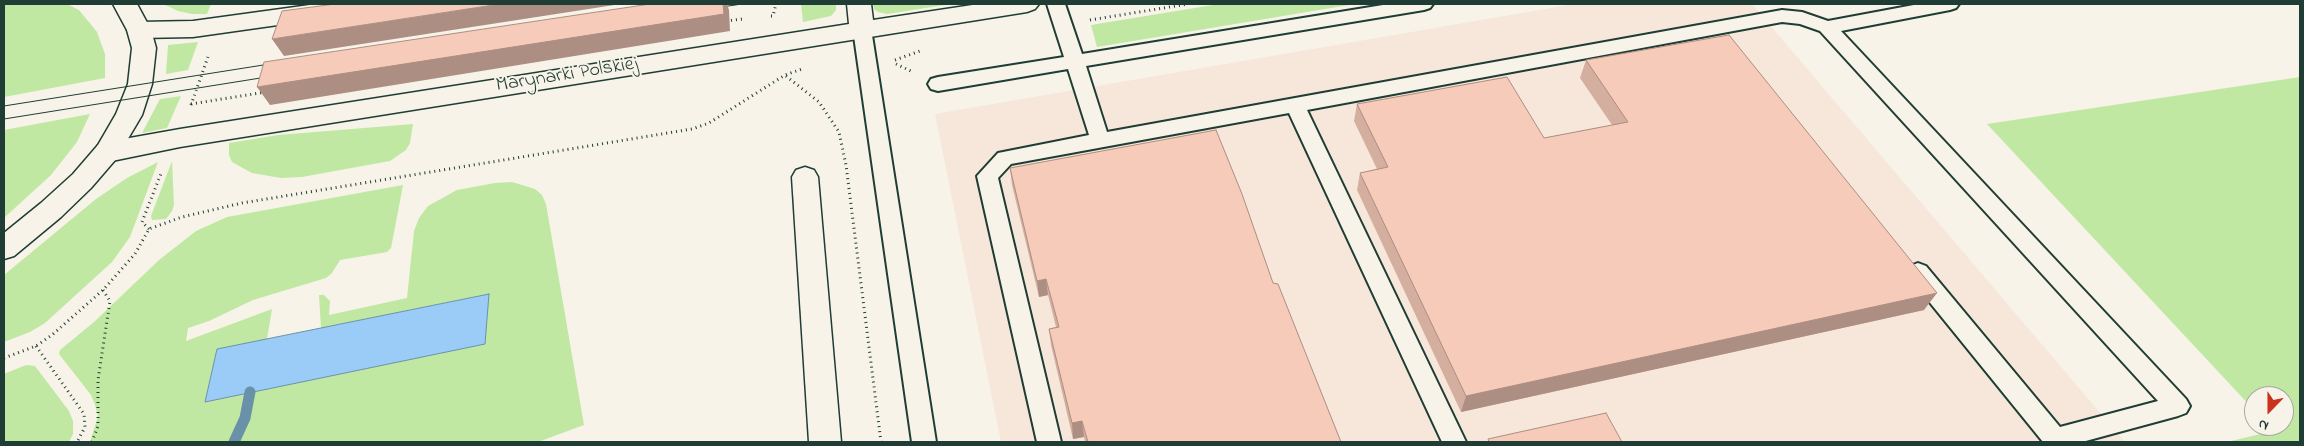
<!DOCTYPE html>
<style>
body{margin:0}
#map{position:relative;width:2304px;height:446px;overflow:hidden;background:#f7f3e8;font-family:"Indie Flower",sans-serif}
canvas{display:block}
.frame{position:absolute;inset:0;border:5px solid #1f3d34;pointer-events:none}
.north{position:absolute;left:2244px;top:386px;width:50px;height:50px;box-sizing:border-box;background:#f7f3e8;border:1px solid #a1aaa0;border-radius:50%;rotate:202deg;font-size:14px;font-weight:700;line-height:20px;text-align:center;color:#1f3d34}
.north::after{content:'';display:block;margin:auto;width:18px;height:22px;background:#c8321e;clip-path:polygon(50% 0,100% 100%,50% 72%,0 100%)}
</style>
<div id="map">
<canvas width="2304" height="446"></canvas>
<div class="frame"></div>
<div class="north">N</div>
</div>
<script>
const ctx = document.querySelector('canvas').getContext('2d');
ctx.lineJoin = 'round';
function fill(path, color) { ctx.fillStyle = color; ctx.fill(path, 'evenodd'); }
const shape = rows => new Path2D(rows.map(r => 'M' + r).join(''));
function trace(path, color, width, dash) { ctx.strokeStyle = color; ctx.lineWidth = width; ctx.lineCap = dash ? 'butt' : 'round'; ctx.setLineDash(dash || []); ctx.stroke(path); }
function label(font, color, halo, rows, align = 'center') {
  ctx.font = font + ' "Indie Flower",sans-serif'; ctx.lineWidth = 4; ctx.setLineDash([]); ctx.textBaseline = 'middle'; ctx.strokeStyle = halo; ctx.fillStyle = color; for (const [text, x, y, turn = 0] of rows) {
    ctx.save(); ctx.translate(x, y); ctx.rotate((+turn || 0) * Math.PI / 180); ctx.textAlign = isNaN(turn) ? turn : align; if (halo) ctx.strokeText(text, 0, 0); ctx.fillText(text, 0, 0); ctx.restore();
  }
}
fill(shape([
 [1574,4,1752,4,2125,442,1001,442,935,114]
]), '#f7e7da');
fill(shape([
 [4,4,67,4,79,10,97,32,105,54,105,78,4,97],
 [163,4,211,4,207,14,192,14,178,11],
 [801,4,836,4,836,10,831,16,803,22],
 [873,4,951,4,887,14,878,12,874,9],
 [1219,4,1355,4,1097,47,1091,25],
 [198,42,188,70,166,74,168,45],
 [2300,77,2300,442,2227,442,2273,431,2269,426,2284,426,2284,396,2254,396,2254,410,1987,124],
 [181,96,167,128,142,133,160,99],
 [90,114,77,142,51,175,4,218,4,130],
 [413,124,410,143,406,150,390,161,302,177,281,178,252,173,232,162,229,155,229,143,278,135],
 [172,161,174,205,172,211,166,219,152,220,151,216],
 [158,162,130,237,112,262,45,323,30,332,4,342,4,275,96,199,127,178],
 [512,182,535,189,542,195,546,204,584,425,538,442,90,442,98,416,95,405,91,395,59,354,60,350,94,322,159,260,196,231,227,217,403,185,391,248,387,252,340,260,332,273,326,278,253,300,209,321,188,328,186,341,272,309,267,339,217,349,205,402,484,344,488,294,321,328,319,295,324,295,330,301,329,315,407,298,414,231,419,218,428,206,457,190,495,183],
 [26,365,35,366,69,411,73,421,73,434,69,442,4,442,4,374]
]), '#c0e8a3');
const water = shape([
 [489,294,485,344,205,402,217,349,489,294]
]);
fill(water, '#9bcbf7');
trace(water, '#6992a9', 1);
trace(shape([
 [234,442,245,418,250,392]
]), '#6992a9', 11);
const service = shape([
 [1047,4,1065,4,1082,54,1389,4,1433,4,1430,8,1424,10,1086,66,1107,132,1782,10,1802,12,1828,21,1919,4,1959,4,1956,8,1950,10,1841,31,2186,399,2190,406,2186,413,2178,416,2082,442,2043,442,1910,278,1907,272,1910,266,1918,263,1926,266,2060,427,2158,401,1820,31,1800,24,1782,22,1307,110,1466,442,1442,442,1289,113,1011,164,998,178,1061,442,1037,442,977,176,998,153,1089,135,1068,69,938,91,931,89,928,84,931,79,938,77,1064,57,1047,4],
 [862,23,869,25,871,29,936,442,912,442,853,29,855,25,862,23]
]);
const pedestrian = shape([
 [805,167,814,170,818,177,841,442,809,442,792,177,796,170,805,167]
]);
const secondary = shape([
 [317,4,382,4,378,9,370,12,193,37,139,38,131,36,127,30,131,24,139,22,193,21,317,4],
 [847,4,871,4,873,20,979,4,1039,4,1035,9,1027,12,180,147,107,162,98,159,94,152,98,145,107,142,180,129,849,24,847,4]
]);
const primary = shape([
 [113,4,137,4,151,30,156,48,152,84,142,115,116,159,91,188,61,217,14,256,4,259,4,233,41,203,73,174,98,145,116,114,128,84,132,48,127,30,113,4]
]);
trace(service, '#1f3d34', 4);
trace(pedestrian, '#1f3d34', 3);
trace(secondary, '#1f3d34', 3);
trace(primary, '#1f3d34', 3);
trace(shape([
 [771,16,773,16,776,4],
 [1090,20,1188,4],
 [726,21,742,19],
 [895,60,920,51],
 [896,64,913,72],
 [786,76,819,102,839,132,846,165,881,442],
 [191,104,266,92],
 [191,105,209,54],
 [149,229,142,222,162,171],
 [36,346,84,414,85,427,77,442],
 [4,358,36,346,52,335,103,290,135,254,149,229,182,217,242,203,692,129,709,123,785,75,802,69],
 [92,442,98,426,98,380,110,301,103,290]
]), '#1f3d34', 3, [1, 4]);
fill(service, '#f7f3e8');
fill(pedestrian, '#f7f3e8');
fill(secondary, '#f7f3e8');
fill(primary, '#f7f3e8');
trace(shape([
 [715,8,742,4],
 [4,106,276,63],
 [4,119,273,76]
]), '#1f3d34', 1);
fill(shape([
 [1586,60,1924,310,1461,412,1357,190,1360,173,1377,169,1354,121,1357,104,1544,138,1612,125,1580,78],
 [1010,168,1273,283,1341,442,1085,442,1084,437,1073,439,1051,345,1049,329,1056,327,1048,295,1039,297,1012,185]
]), '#d4afa0');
fill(shape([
 [500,4,621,4,284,56,272,39],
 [723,4,727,4,729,10,730,31,270,105,257,87],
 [1046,279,1048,295,1039,297,1037,281],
 [1937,293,1924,310,1461,412,1466,396],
 [1082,421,1084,437,1073,439,1072,423]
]), '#ad8e82');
const building = shape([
 [335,4,500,4,272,39,282,11,335,4],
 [650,4,723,4,724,14,257,87,264,62,650,4],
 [1729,35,1937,293,1466,396,1360,173,1388,167,1357,104,1507,77,1544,138,1628,122,1586,60,1729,35],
 [1216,130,1242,194,1273,283,1278,284,1341,442,1088,442,1082,421,1072,423,1049,329,1059,327,1046,279,1037,281,1010,168,1216,130],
 [1606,413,1622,442,1489,442,1488,439,1606,413]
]);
fill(building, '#f7cbba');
trace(building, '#ad8e82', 1);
label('20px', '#1f3d34', '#f7f3e8', [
 ["Marynarki Polskiej",567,76,-9]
]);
</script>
